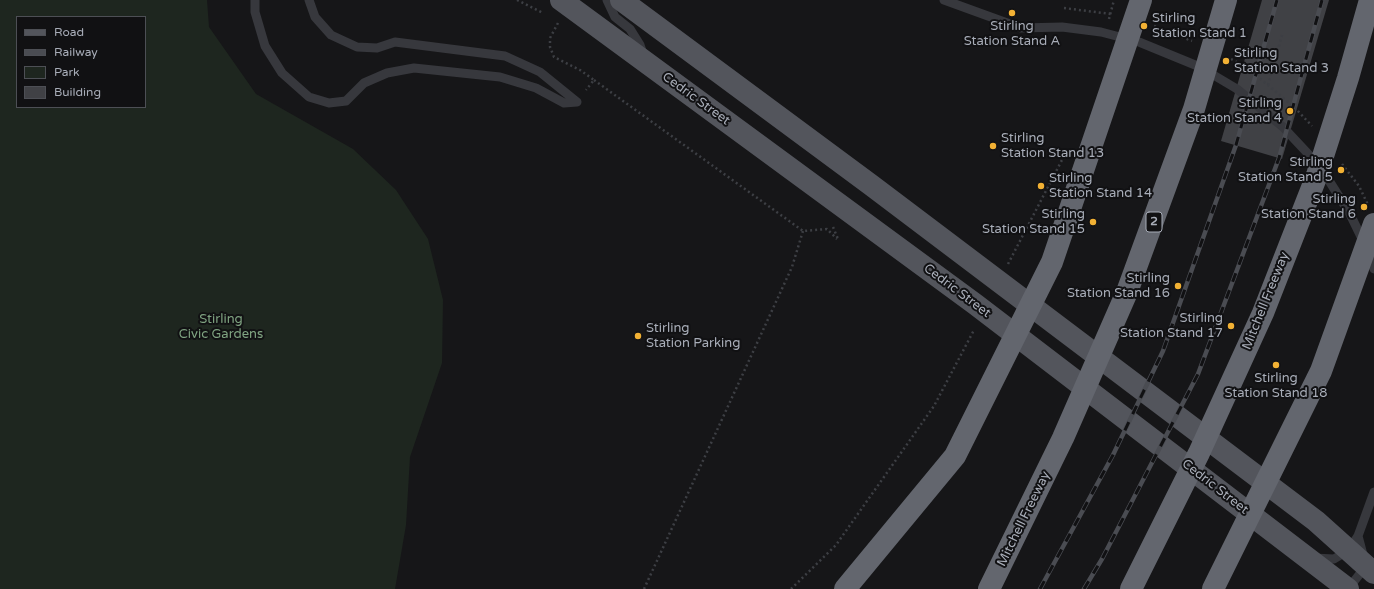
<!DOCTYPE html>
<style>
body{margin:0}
#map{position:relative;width:1374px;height:589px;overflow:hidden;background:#161618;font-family:"Varela Round",sans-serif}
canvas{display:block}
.legend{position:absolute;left:16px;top:16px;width:130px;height:92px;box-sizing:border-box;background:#111113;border:1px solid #4d4f55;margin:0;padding:5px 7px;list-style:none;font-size:12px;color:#a8adb8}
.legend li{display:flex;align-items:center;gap:8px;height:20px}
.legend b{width:20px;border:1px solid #4d4f55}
</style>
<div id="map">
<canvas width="1374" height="589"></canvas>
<ul class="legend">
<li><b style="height:5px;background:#53555c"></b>Road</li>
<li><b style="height:5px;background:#4a4c52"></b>Railway</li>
<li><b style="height:11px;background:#1e261f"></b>Park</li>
<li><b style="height:11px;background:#404145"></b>Building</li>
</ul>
</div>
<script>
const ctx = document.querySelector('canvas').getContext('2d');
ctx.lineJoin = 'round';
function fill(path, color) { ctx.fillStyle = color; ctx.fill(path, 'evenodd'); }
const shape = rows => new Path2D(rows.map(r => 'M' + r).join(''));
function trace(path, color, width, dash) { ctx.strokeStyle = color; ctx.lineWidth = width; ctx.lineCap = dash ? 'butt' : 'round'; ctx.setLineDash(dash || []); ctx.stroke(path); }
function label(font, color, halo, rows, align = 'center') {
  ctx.font = font + ' "Varela Round",sans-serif'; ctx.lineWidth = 4; ctx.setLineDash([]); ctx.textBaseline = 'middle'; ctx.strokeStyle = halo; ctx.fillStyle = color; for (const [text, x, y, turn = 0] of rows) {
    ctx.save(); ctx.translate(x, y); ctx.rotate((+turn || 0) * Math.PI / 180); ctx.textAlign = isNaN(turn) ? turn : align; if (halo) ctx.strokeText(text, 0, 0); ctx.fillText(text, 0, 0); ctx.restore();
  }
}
fill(shape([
 [0,0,207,0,209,27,256,94,353,149,396,190,428,239,443,300,442,363,410,457,406,525,395,589,0,589],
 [17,17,145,17,145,107,17,107]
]), '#1e261f');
fill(shape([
 [1262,0,1329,0,1282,159,1221,141]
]), '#404145');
trace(shape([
 [517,0,543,13],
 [1064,8,1111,14],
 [1109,19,1114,0],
 [558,23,550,38,550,47,554,57,580,70,594,80,586,90],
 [1154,26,1192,41],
 [1231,59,1244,66,1268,85,1296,109,1312,126],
 [594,80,803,231,827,229,837,239],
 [1268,85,1282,35],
 [1342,164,1359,186,1368,205],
 [833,227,838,239],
 [1008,264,1063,158],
 [644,589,792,267,803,231],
 [791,589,836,545,934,406,974,330]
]), '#3d3f44', 2.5, [2, 3]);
trace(shape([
 [255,0,255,12,265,46,282,73,309,97,329,103,346,101,364,83,387,73,414,68,500,77,536,88,564,103,577,102],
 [309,0,315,17,331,35,357,47,377,48,395,42,505,56,540,72,577,102],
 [607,0,615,17,630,29,640,45,643,54],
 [944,0,1021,28,1062,27,1101,32,1139,42,1200,67,1237,89,1283,127,1312,158,1328,179,1350,214,1366,247,1374,269],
 [1314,558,1334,559,1349,550,1358,536,1374,492],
 [1348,589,1366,566,1358,536]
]), '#37383d', 9);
trace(shape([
 [561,0,975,304,1348,589],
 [621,0,871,185,1316,521,1374,573]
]), '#53555c', 22);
trace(shape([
 [845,589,955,456,1052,262,1141,0],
 [989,589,1063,438,1127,292,1194,109,1226,0],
 [1131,589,1199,453,1263,313,1317,175,1348,78,1370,0],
 [1213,589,1321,371,1374,224]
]), '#63666e', 22);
const rail = shape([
 [1040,589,1113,455,1163,351,1236,145,1277,0],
 [1084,589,1102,559,1198,374,1279,158,1322,0]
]);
trace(rail, '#4a4c52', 4.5);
trace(rail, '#111113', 3, [9]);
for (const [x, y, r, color] of [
 [1012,13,4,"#f2b134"],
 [1144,26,4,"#f2b134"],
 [1226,61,4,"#f2b134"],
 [1290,111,4,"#f2b134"],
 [993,146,4,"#f2b134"],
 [1341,170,4,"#f2b134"],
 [1041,186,4,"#f2b134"],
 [1364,207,4,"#f2b134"],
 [1093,222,4,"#f2b134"],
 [1178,286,4,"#f2b134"],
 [1231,326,4,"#f2b134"],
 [638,336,4,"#f2b134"],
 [1276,365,4,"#f2b134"]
]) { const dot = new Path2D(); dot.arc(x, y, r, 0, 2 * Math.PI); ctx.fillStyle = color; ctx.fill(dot); trace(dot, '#111113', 1.5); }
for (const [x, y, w] of [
 [1154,222,16]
]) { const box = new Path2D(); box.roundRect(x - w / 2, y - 10, w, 20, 3); ctx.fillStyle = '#111113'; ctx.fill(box); trace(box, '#a8adb8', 1); }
label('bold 12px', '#a8adb8', null, [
 ["2",1154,222]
]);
label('13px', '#a8adb8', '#111113', [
 ["Stirling",1152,19,"left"],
 ["Station Stand 1",1152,34,"left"],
 ["Stirling",1012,27,"center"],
 ["Station Stand A",1012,42,"center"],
 ["Stirling",1234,54,"left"],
 ["Station Stand 3",1234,69,"left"],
 ["Stirling",1282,104],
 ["Station Stand 4",1282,119],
 ["Stirling",1001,139,"left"],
 ["Station Stand 13",1001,154,"left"],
 ["Stirling",1333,163],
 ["Station Stand 5",1333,178],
 ["Stirling",1049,179,"left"],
 ["Station Stand 14",1049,194,"left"],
 ["Stirling",1356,200],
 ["Station Stand 6",1356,215],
 ["Stirling",1085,215],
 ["Station Stand 15",1085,230],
 ["Stirling",1170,279],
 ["Station Stand 16",1170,294],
 ["Stirling",1223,319],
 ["Station Stand 17",1223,334],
 ["Stirling",646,329,"left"],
 ["Station Parking",646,344,"left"],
 ["Stirling",1276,379,"center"],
 ["Station Stand 18",1276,394,"center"]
], 'right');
label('13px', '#a8adb8', '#111113', [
 ["Cedric Street",696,99,36],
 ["Cedric Street",957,291,37],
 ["Mitchell Freeway",1266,301,-68],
 ["Cedric Street",1215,487,38],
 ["Mitchell Freeway",1024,519,-64]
]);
label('13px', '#7fa381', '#111113', [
 ["Stirling",221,320],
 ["Civic Gardens",221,335]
]);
</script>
